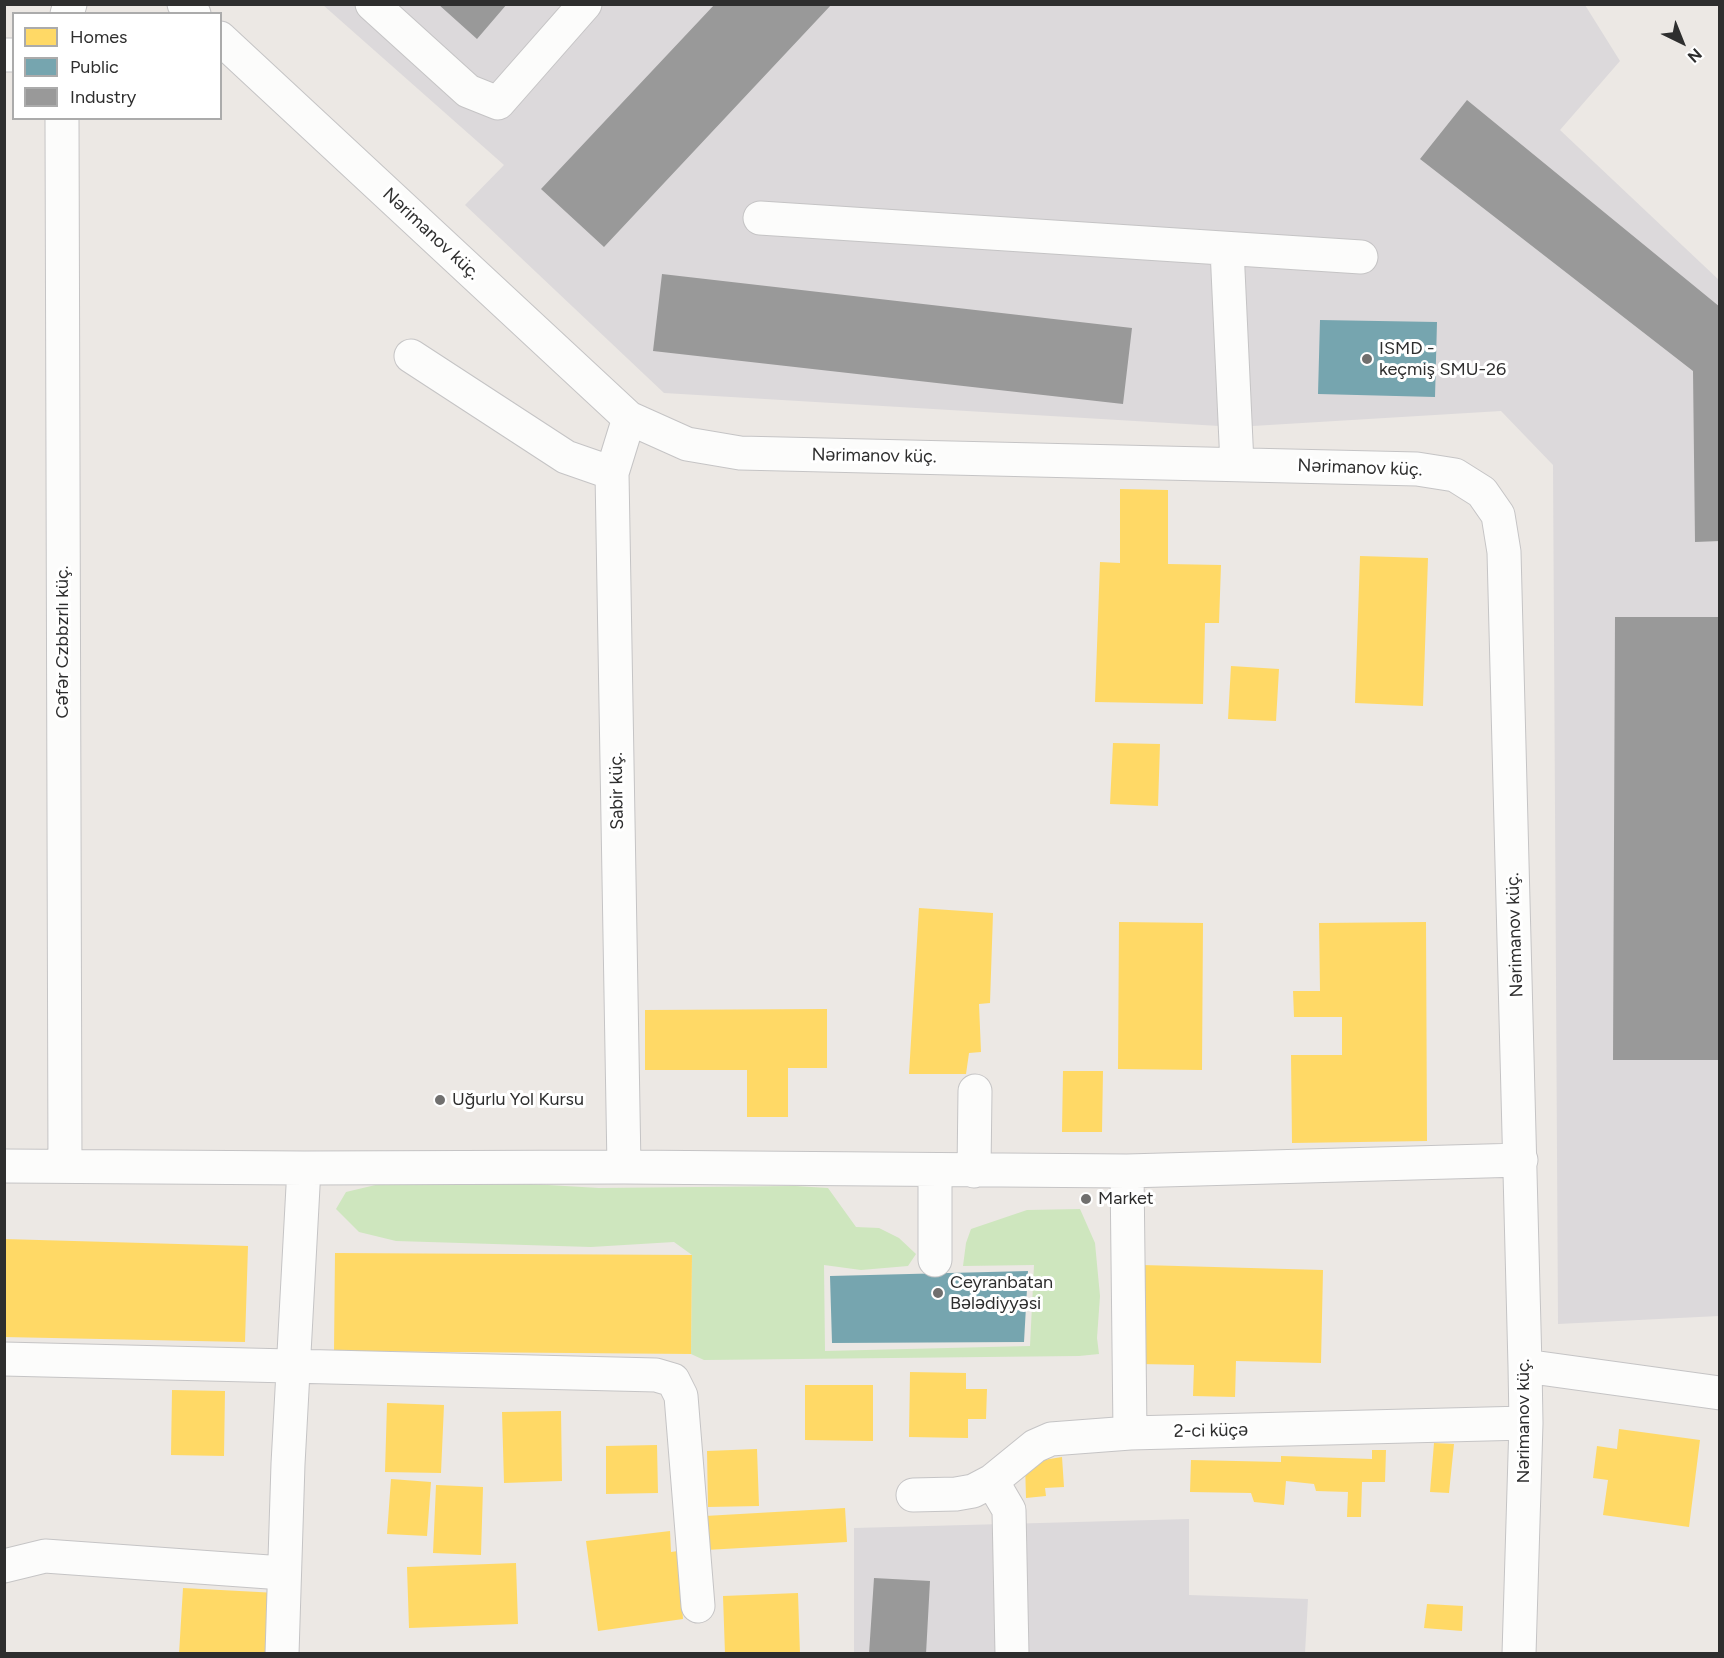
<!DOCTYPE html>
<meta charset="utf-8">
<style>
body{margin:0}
#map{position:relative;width:1724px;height:1658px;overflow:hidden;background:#ece8e4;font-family:Figtree,sans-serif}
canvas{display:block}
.frame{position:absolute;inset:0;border:6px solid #2e2e2e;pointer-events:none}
.legend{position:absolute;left:12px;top:12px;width:210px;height:108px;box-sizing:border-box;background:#fff;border:2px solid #ababab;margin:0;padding:8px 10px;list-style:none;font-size:18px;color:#2e2e2e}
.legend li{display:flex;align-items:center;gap:12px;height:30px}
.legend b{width:30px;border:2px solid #ababab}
.north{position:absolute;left:1652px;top:12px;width:60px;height:60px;-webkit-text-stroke:4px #fff;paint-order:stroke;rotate:137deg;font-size:16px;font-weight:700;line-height:24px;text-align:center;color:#2e2e2e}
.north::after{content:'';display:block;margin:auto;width:21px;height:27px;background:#2e2e2e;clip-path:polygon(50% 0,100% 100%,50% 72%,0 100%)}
</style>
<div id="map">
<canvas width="1724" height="1658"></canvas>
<div class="frame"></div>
<ul class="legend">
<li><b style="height:16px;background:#ffd966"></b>Homes</li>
<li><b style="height:16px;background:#76a5af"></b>Public</li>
<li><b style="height:16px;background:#999"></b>Industry</li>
</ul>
<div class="north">N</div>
</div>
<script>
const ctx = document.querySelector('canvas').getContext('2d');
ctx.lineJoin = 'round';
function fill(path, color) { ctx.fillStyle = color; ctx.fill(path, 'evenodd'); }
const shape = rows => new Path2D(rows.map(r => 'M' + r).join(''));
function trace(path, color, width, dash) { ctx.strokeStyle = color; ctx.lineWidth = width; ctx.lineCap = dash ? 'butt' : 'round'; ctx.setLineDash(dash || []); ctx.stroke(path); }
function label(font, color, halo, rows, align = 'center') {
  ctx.font = font + ' Figtree,sans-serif'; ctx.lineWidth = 6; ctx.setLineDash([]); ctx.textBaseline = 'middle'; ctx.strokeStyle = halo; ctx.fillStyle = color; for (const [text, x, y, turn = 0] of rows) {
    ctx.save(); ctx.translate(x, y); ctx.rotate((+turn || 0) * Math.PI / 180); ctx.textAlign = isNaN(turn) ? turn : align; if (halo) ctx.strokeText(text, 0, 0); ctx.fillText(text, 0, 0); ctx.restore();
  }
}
fill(shape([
 [323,5,1585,5,1620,61,1560,130,1719,280,1719,1316,1558,1324,1553,465,1501,411,1236,427,664,393,465,205,504,165],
 [1189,1519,1189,1595,1308,1599,1305,1653,854,1653,854,1528]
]), '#dcd9db');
fill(shape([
 [480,1181,599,1188,795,1186,828,1188,856,1227,879,1228,899,1238,916,1254,908,1266,861,1270,824,1265,825,1351,1030,1346,1034,1265,963,1266,966,1243,971,1229,1027,1210,1080,1209,1095,1243,1100,1296,1097,1338,1099,1354,1079,1356,704,1360,691,1354,692,1255,674,1242,591,1247,396,1241,359,1232,336,1209,346,1192,388,1182]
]), '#cee6be');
fill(shape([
 [1120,489,1168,490,1168,564,1221,565,1219,623,1205,623,1203,704,1095,702,1100,562,1120,563],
 [1360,556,1428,558,1423,706,1355,703],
 [1231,666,1279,669,1276,721,1228,719],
 [1113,743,1160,744,1158,806,1110,804],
 [919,908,993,913,990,1003,979,1004,981,1052,969,1053,966,1074,909,1074],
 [1119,922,1203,923,1202,1070,1118,1069],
 [1426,922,1427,1141,1292,1143,1291,1055,1342,1055,1342,1017,1294,1017,1293,991,1320,991,1319,923],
 [827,1009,827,1068,788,1068,788,1117,747,1117,747,1070,645,1070,645,1010],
 [1063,1071,1103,1071,1102,1132,1062,1132],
 [4,1239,248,1246,245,1342,4,1337],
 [335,1253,692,1255,691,1354,334,1351],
 [1142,1265,1323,1270,1321,1363,1236,1361,1235,1397,1193,1396,1194,1365,1139,1364],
 [910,1372,966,1373,966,1389,987,1389,986,1419,968,1419,968,1438,909,1437],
 [805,1385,873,1385,873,1441,805,1440],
 [172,1390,225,1391,224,1456,171,1455],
 [387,1403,444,1405,441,1473,385,1472],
 [561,1411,562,1481,504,1483,502,1412],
 [1619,1429,1700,1440,1689,1527,1603,1515,1608,1480,1593,1478,1597,1446,1617,1449],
 [1434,1443,1454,1444,1449,1493,1430,1492],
 [657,1445,658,1493,606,1494,606,1446],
 [757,1449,759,1506,708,1507,707,1451],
 [1372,1450,1386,1450,1385,1482,1362,1482,1361,1517,1347,1517,1348,1492,1316,1491,1314,1484,1286,1481,1284,1505,1254,1502,1251,1493,1190,1492,1191,1460,1281,1462,1281,1456,1372,1459],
 [1062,1457,1064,1487,1045,1488,1046,1496,1026,1498,1025,1463],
 [391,1479,431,1482,427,1536,387,1534],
 [436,1485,483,1487,481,1555,433,1553],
 [845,1508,847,1542,706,1550,705,1516],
 [670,1531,671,1552,678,1551,683,1619,598,1631,586,1541],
 [516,1563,518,1624,409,1628,407,1567],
 [183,1588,277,1593,273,1654,179,1654],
 [798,1593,800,1654,725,1654,723,1596],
 [1427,1604,1463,1606,1462,1631,1424,1628]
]), '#ffd966');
fill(shape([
 [1320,320,1437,322,1435,397,1318,394],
 [1028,1271,1024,1342,832,1343,830,1276]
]), '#76a5af');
fill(shape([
 [438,4,507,4,477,39],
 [715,4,832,4,604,247,541,189],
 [1467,100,1720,307,1720,541,1695,542,1693,371,1420,159],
 [662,274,1132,328,1123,404,653,351],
 [1615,617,1720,617,1720,1060,1613,1060],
 [874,1578,930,1581,926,1654,869,1654]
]), '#999');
const minor = shape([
 [184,4,194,14],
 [372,4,468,91,498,103,585,4],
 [67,14,70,4],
 [220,38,629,418,687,444,740,453,1417,469,1455,475,1482,492,1498,515,1504,552,1525,1366,1526,1423,1519,1654],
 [4,55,14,55],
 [62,118,65,1166],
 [760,218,1361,257],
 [1227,249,1237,464],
 [411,356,566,457,612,473],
 [4,1166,304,1168,624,1167,1127,1171,1521,1160],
 [624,1167,612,473,629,418],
 [974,1171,975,1091],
 [1127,1171,1130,1433],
 [935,1260,935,1171],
 [4,1359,656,1375,673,1380,681,1396,698,1606],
 [1525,1366,1720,1393],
 [992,1481,1009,1510,1012,1654],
 [913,1495,956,1494,973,1491,992,1481,1035,1446,1051,1439,1130,1433,1526,1423],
 [4,1566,45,1556,283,1573],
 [282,1654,288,1464,304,1168]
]);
trace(minor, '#c5c4c5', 35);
trace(minor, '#fcfcfb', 33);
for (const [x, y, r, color] of [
 [1367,359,6,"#706f6e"],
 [440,1100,6,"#706f6e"],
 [1086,1199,6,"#706f6e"],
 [938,1293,6,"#706f6e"]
]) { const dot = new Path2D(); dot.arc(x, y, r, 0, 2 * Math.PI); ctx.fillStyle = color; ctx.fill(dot); trace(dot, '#fff', 2); }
label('18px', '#2e2e2e', '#fff', [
 ["Nərimanov küç.",431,234,43],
 ["Nərimanov küç.",874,456,1],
 ["Nərimanov küç.",1360,468,2],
 ["Cəfər Czbbzrlı küç.",63,642,-90],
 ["Sabir küç.",617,791,-91],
 ["Nərimanov küç.",1515,935,-92],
 ["Nərimanov küç.",1524,1421,-90],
 ["2-ci küçə",1211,1431,-1]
]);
label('18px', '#2e2e2e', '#fff', [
 ["ISMD -",1379,349],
 ["keçmiş SMU-26",1379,370],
 ["Uğurlu Yol Kursu",452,1100],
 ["Market",1098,1199],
 ["Ceyranbatan",950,1283],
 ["Bələdiyyəsi",950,1304]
], 'left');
</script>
